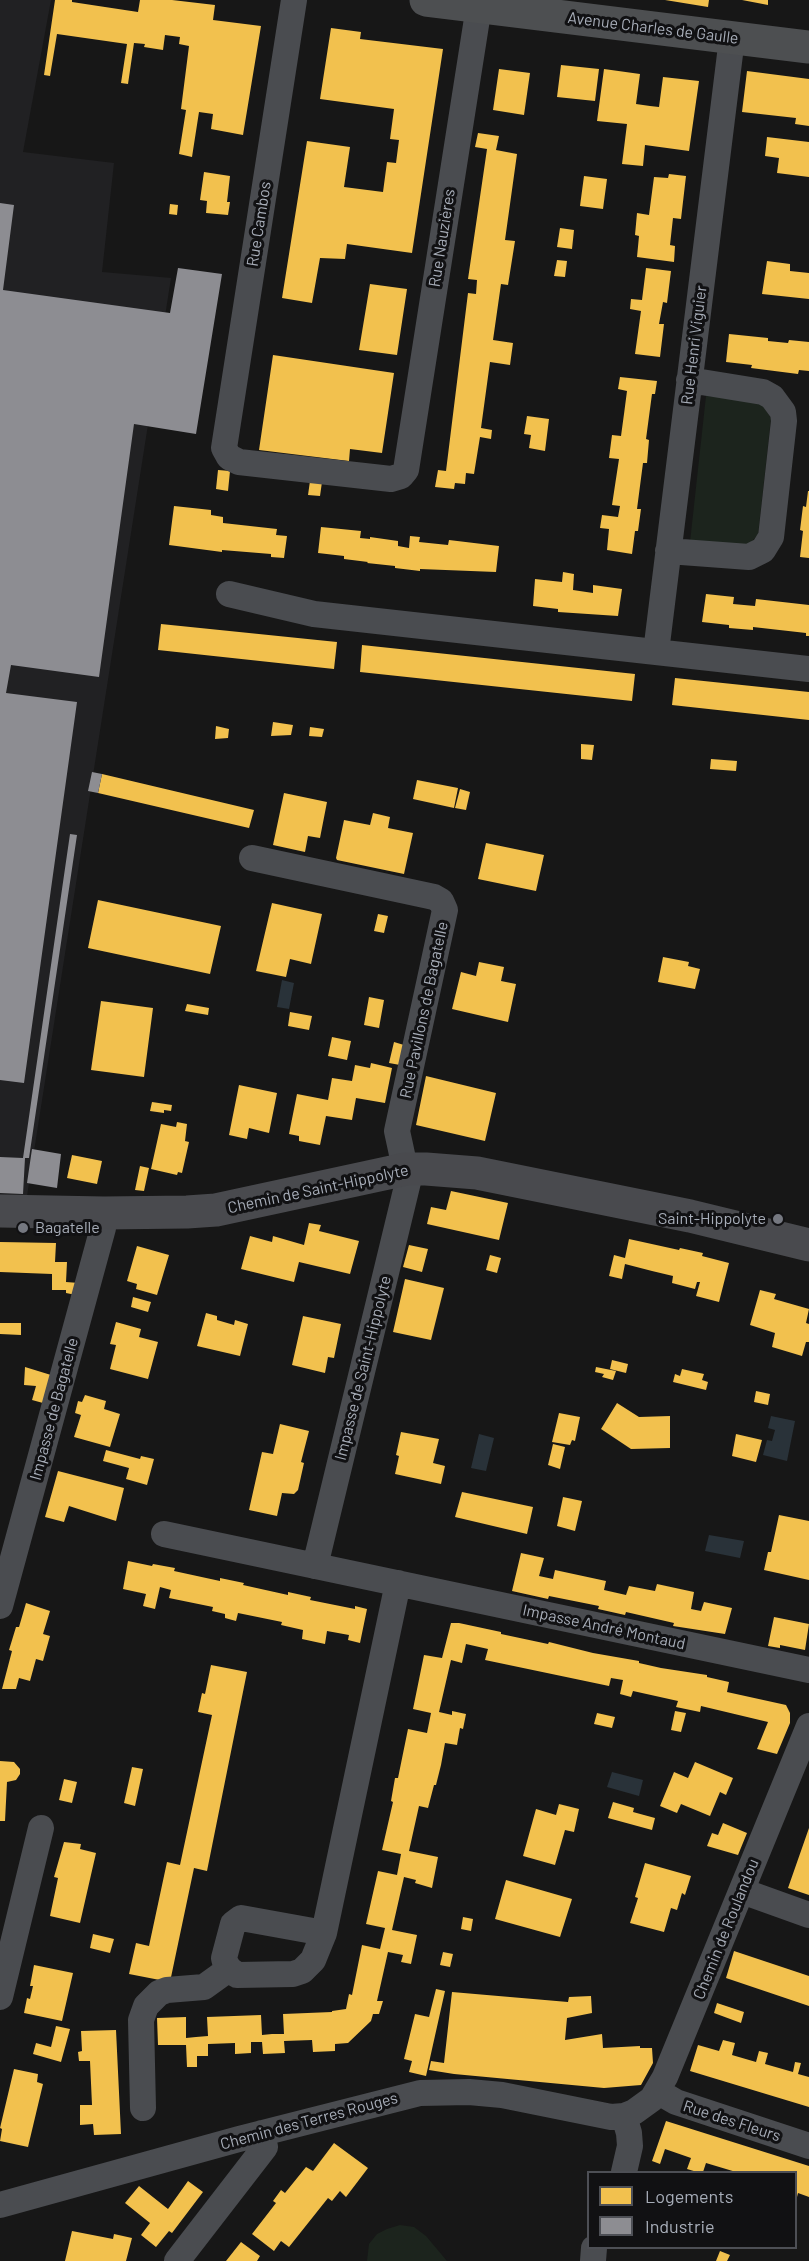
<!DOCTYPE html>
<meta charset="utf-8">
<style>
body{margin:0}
#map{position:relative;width:809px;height:2261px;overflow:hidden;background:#171717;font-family:Barlow,sans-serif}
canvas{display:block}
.legend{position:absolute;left:587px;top:2171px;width:210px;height:78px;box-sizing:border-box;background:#111113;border:2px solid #4d4f55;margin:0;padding:8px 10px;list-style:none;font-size:18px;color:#a7adb8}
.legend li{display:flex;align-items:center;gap:12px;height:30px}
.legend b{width:30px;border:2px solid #4d4f55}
</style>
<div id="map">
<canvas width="809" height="2261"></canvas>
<ul class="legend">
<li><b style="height:16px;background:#f2c14e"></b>Logements</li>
<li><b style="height:16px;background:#8d8d92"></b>Industrie</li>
</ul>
</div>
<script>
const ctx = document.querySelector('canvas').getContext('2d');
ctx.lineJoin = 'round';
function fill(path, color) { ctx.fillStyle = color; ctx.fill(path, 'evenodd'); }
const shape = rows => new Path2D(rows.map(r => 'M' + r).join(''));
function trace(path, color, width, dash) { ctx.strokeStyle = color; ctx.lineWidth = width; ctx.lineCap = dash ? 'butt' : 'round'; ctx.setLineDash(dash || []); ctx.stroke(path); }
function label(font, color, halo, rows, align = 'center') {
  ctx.font = font + ' Barlow,sans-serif'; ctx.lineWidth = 6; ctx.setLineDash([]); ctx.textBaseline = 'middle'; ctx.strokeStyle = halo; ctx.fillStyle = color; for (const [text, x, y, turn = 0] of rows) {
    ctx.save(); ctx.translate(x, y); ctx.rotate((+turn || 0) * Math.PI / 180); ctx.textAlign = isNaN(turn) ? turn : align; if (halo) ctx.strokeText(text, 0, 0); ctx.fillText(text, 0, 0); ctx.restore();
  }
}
fill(shape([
 [0,0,51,0,23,152,114,163,102,272,171,278,27,1196,0,1196]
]), '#212123');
fill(shape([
 [706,396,759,400,771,418,758,535,745,548,690,542],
 [400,2225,414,2227,426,2236,447,2261,367,2261,369,2244,377,2234,387,2229]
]), '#1c241d');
fill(shape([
 [282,980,294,983,289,1009,277,1007],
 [771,1416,795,1421,787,1461,763,1455,767,1440,772,1441,775,1430,768,1428],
 [479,1434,494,1438,486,1471,471,1468],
 [709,1535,744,1541,740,1558,705,1551],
 [612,1772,643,1780,639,1796,607,1787]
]), '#293239');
fill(shape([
 [55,0,72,0,72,2,138,12,140,0,172,0,215,5,213,20,261,26,243,135,211,129,213,114,199,112,192,157,179,154,186,110,181,109,189,46,179,44,180,37,165,35,163,50,144,47,145,44,134,43,128,84,121,83,127,44,57,34,50,76,44,75],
 [665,0,709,0,708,7],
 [742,0,768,0,768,5],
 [331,28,361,32,360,39,443,49,412,253,347,244,345,259,320,258,312,303,282,298,307,141,350,147,344,187,383,192,387,162,396,163,399,140,390,139,394,109,320,99],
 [561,65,599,69,595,101,557,97],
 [499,69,530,73,524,115,493,110],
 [604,69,640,74,636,104,650,106,659,107,663,77,699,81,689,151,645,145,643,166,622,164,627,124,597,121],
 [747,71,809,79,809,126,795,124,796,118,742,112],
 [478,133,499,136,496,150,517,154,505,240,515,241,508,285,501,284,493,340,513,343,510,365,490,362,481,428,492,430,491,439,480,437,474,474,466,473,465,484,455,483,454,489,435,487,438,470,446,471,468,293,476,294,477,280,468,279,487,149,475,147],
 [767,137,809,142,809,177,777,173,779,158,765,156],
 [204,172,230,176,227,202,230,202,228,215,206,213,207,201,200,200],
 [669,174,686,176,681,219,673,218,670,245,675,246,674,262,637,257,639,236,635,235,637,213,649,215,654,177,668,178],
 [584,176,607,179,603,209,580,206],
 [170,204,178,205,177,215,169,214],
 [560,228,574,230,572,249,557,247],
 [557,260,567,261,565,277,554,276],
 [767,261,790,264,790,271,809,273,809,299,762,294],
 [646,268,671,271,667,303,663,302,659,324,664,324,660,357,635,354,641,311,630,309,631,299,642,300],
 [370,284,407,289,397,355,359,350],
 [729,334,768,338,768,341,788,343,789,340,809,342,809,371,799,370,798,374,751,368,752,365,726,362],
 [273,355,394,373,382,453,350,449,349,461,259,450],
 [620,377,657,381,655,394,652,394,646,439,649,440,647,463,643,463,637,509,641,509,638,531,635,531,632,554,607,550,609,529,600,528,602,515,618,517,620,506,612,505,619,459,609,458,612,435,621,436,624,414,627,391,618,389],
 [527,416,549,419,545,451,529,448,531,435,524,434],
 [218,470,230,471,228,491,216,489],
 [310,481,322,482,320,496,308,495],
 [808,491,809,491,809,558,800,557,803,531,800,530,803,506,806,507],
 [174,506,211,510,211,515,223,517,223,523,277,529,276,535,287,536,284,558,271,557,271,554,222,550,222,552,169,545],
 [321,527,361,531,360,538,370,539,370,537,398,541,398,546,409,548,410,536,420,537,419,542,448,545,449,540,499,546,496,572,420,569,420,571,395,568,395,566,367,563,368,562,344,559,344,556,318,553],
 [563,572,574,574,573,590,593,593,593,585,622,589,618,616,558,612,558,609,533,606,535,579,562,582],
 [706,594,734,597,733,604,755,606,756,599,809,605,809,636,806,636,806,633,753,627,753,630,729,628,729,625,702,622],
 [161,624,337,642,334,669,158,650],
 [362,645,635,674,632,701,360,672],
 [675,678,809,692,809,720,672,705],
 [273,722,293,725,291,735,271,736],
 [216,726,229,729,228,738,215,739],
 [310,727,324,729,322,737,309,736],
 [581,744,594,745,592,760,581,759],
 [711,759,737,761,736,771,710,769],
 [102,774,254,810,249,828,98,793],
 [417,780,458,788,454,808,413,799],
 [460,789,470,792,466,810,455,808],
 [284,793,327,802,320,838,308,836,305,852,273,845],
 [373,813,390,817,388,828,413,833,404,874,337,860,336,858,344,820,370,825],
 [486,843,544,855,536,891,478,879],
 [98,900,221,926,210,974,88,948],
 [272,903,322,914,311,964,290,959,286,977,256,971],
 [378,914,388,916,384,933,374,931],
 [663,957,689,962,688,966,700,969,695,989,658,982],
 [479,962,504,967,501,981,516,984,508,1022,452,1009,461,972,476,976],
 [369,997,384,1000,379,1028,364,1025],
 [101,1001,153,1008,144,1077,91,1070],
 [187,1004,209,1008,208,1015,185,1011],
 [290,1012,312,1016,309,1030,288,1026],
 [332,1037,351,1041,347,1060,328,1056],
 [394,1042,404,1045,400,1065,389,1063],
 [371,1063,392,1068,385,1103,356,1098,352,1120,326,1116,320,1145,299,1141,299,1136,289,1134,297,1094,328,1100,332,1078,352,1081,355,1065,370,1068],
 [426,1076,496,1093,485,1141,416,1125],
 [239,1085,277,1093,269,1133,249,1128,247,1139,229,1135],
 [152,1102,172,1105,171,1111,164,1110,164,1113,150,1111],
 [177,1122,187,1124,185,1141,189,1142,182,1173,178,1172,177,1175,151,1169,161,1124,176,1127],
 [72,1155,102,1161,97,1184,67,1178],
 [140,1166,149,1168,144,1191,135,1190],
 [451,1191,508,1203,499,1240,427,1224,431,1207,446,1210],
 [309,1223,321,1225,319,1231,359,1241,350,1274,299,1262,294,1282,241,1269,250,1236,272,1242,273,1236,304,1245],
 [629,1239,679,1250,680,1248,703,1253,702,1256,729,1263,719,1302,696,1296,700,1282,697,1282,695,1289,672,1283,673,1276,652,1271,625,1264,622,1279,609,1276,614,1255,625,1258],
 [0,1242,56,1243,55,1262,67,1262,66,1282,79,1283,76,1295,66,1293,66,1290,52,1290,52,1274,0,1272],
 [409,1245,428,1249,422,1272,403,1267],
 [137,1246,169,1255,157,1295,136,1289,137,1284,127,1281],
 [490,1255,501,1258,497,1273,486,1270],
 [405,1279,444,1288,431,1340,393,1332],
 [760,1290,776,1294,774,1299,809,1309,806,1323,809,1324,809,1342,806,1342,802,1356,772,1347,775,1333,750,1325],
 [133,1297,151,1302,148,1312,131,1307],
 [206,1313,217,1316,217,1320,234,1325,235,1320,248,1324,240,1356,197,1346],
 [303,1316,341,1324,334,1358,328,1357,325,1373,292,1365],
 [116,1322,141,1329,139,1337,158,1342,148,1379,110,1369,116,1345,110,1344],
 [0,1323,21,1323,21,1335,0,1334],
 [612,1360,628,1364,626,1373,610,1369],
 [25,1367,51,1375,43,1403,32,1400,36,1386,24,1385],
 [596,1367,616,1371,613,1380,602,1377,604,1374,595,1372],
 [682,1369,704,1374,702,1380,708,1382,706,1390,673,1382,675,1374,680,1376],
 [756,1391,770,1394,768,1405,754,1402],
 [85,1395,106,1401,104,1409,120,1414,110,1447,74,1437,81,1415,75,1413,78,1401,82,1402],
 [617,1403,639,1417,670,1416,670,1448,631,1449,601,1429],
 [559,1413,580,1417,575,1441,572,1440,570,1445,552,1442],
 [280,1424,309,1431,301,1462,304,1463,298,1490,294,1494,282,1493,277,1516,249,1510,262,1452,273,1454],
 [401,1432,439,1439,433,1463,445,1466,441,1484,395,1474,399,1456,396,1455],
 [736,1434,762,1440,756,1462,732,1456],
 [553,1444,565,1447,560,1469,548,1465],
 [106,1450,140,1459,141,1456,154,1459,147,1485,126,1479,129,1468,103,1461],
 [58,1471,124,1488,116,1521,69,1506,64,1522,45,1517],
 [462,1492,533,1507,527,1534,455,1517],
 [563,1497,582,1501,575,1531,557,1526],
 [779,1515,809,1521,809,1580,764,1570,768,1552,771,1552],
 [521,1553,544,1558,539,1576,553,1579,555,1570,606,1581,604,1590,626,1595,629,1586,655,1591,657,1584,694,1592,691,1609,701,1611,704,1602,732,1608,725,1634,673,1626,674,1623,626,1612,625,1615,598,1609,599,1606,549,1596,548,1599,512,1591],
 [128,1561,152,1566,153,1564,175,1568,174,1571,220,1581,220,1578,244,1583,243,1585,288,1595,288,1592,311,1597,310,1600,355,1609,355,1606,367,1609,360,1643,348,1640,349,1635,327,1631,325,1644,302,1639,303,1630,281,1625,282,1622,238,1613,236,1621,225,1618,225,1614,212,1611,213,1607,169,1598,171,1590,160,1587,155,1609,143,1606,146,1594,123,1589],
 [26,1603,50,1611,43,1634,50,1636,43,1661,36,1659,30,1681,19,1678,16,1689,2,1689,12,1651,9,1650,16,1627,19,1627],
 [774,1617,809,1624,805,1650,780,1645,780,1648,768,1646],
 [451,1623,459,1623,501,1632,501,1634,548,1644,549,1642,593,1653,639,1661,639,1663,661,1668,707,1675,707,1677,729,1682,727,1692,786,1705,790,1713,790,1723,777,1754,757,1749,768,1722,701,1706,700,1712,676,1707,678,1701,633,1691,631,1697,620,1694,623,1680,611,1678,609,1686,485,1660,488,1649,466,1644,462,1663,451,1660,439,1712,452,1715,452,1711,466,1714,463,1729,460,1728,457,1745,445,1743,441,1765,436,1785,434,1785,428,1808,419,1806,409,1851,438,1857,432,1888,415,1883,416,1880,404,1877,392,1930,417,1935,411,1964,401,1962,403,1955,388,1952,377,2001,383,2001,379,2014,373,2014,371,2021,348,2043,335,2044,335,2051,313,2052,312,2040,284,2041,285,2053,263,2054,262,2042,251,2042,251,2053,235,2054,235,2043,208,2044,208,2056,197,2056,197,2067,187,2067,186,2045,158,2045,157,2018,186,2017,186,2038,196,2037,208,2036,207,2017,261,2015,262,2035,272,2034,284,2034,283,2014,332,2012,332,2011,346,2009,349,1994,352,1995,362,1945,380,1949,385,1928,366,1924,378,1871,397,1875,401,1854,382,1850,393,1802,391,1801,395,1778,398,1778,408,1729,427,1733,431,1713,413,1709,424,1655,442,1658],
 [211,1665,247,1672,207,1871,194,1868,170,1982,129,1974,136,1943,149,1946,167,1862,180,1865,212,1715,198,1712,202,1693,205,1694],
 [675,1711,686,1713,681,1732,671,1730],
 [597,1713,615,1717,612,1728,594,1724],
 [0,1761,14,1762,20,1769,20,1774,16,1780,7,1782,5,1821,0,1821],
 [695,1762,733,1778,726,1795,720,1792,710,1816,681,1804,677,1813,660,1806,674,1772,688,1778],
 [132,1767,143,1769,135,1806,124,1803],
 [64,1779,77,1782,72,1803,59,1800],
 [613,1802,634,1808,633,1812,655,1818,652,1830,608,1818],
 [559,1804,579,1809,574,1832,565,1830,555,1865,523,1856,536,1809,556,1815],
 [723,1823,747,1833,738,1855,707,1846,712,1833,718,1835],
 [809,1828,809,1895,788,1888],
 [64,1842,81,1844,80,1849,96,1853,80,1923,50,1916,58,1878,54,1877],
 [645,1863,691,1876,685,1895,682,1893,677,1910,671,1908,664,1932,630,1923,638,1898,635,1897],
 [506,1880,572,1899,560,1937,495,1919],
 [463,1917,473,1919,471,1931,461,1929],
 [93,1934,114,1939,110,1953,90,1948],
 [734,1951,809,1976,809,2006,726,1978],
 [443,1952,453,1954,450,1967,440,1965],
 [34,1965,73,1973,62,2021,24,2013,27,1998,30,1999,33,1986,30,1986],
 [436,1989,445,1991,426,2076,409,2072,412,2061,404,2059,415,2014,429,2017],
 [452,1992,568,2002,569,1997,591,1996,592,2013,567,2018,565,2040,602,2034,603,2048,640,2046,640,2048,652,2048,653,2063,641,2085,604,2088,454,2074,429,2070,431,2061,444,2063],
 [717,2003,744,2012,741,2023,714,2013],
 [56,2026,70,2029,61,2062,33,2054,36,2043,51,2047],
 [116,2030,121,2134,94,2135,93,2124,80,2125,80,2105,92,2105,90,2061,79,2061,78,2052,82,2051,81,2031],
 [723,2040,735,2043,732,2055,756,2062,759,2051,768,2053,765,2064,793,2072,795,2062,801,2063,798,2074,809,2077,809,2107,690,2071,698,2045,719,2051],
 [14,2069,38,2074,37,2082,43,2084,28,2147,0,2141,2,2129,0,2128],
 [666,2121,809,2166,809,2197,798,2193,796,2201,795,2172,736,2172,706,2163,703,2172,697,2172,687,2169,691,2158,665,2149,660,2164,652,2161],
 [334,2143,368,2168,346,2197,340,2191,332,2201,328,2198,289,2247,281,2241,274,2251,252,2234,276,2203,273,2201,281,2190,285,2193,306,2167,313,2171],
 [188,2181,203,2192,172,2233,169,2231,156,2247,141,2235,150,2223,125,2203,139,2186,168,2209],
 [72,2231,113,2239,114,2234,132,2238,126,2261,65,2261],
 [241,2242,260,2256,257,2261,226,2261],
 [720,2251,730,2255,727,2261,716,2261]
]), '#f2c14e');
fill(shape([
 [0,203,14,205,3,290,170,313,178,268,222,274,196,434,134,424,99,677,11,665,6,693,77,702,24,1083,0,1080],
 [92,772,102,774,98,793,88,791],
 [70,834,77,835,29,1158,25,1158,23,1194,0,1193,0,1157,23,1158],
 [32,1149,61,1154,57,1188,27,1183]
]), '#8d8d92');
trace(shape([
 [294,0,224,448,229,457,239,462,391,479,401,476,406,470,479,6],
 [668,551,749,557,763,550,771,537,784,421,783,412,772,397,763,392,689,380],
 [229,594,314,614,809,669],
 [656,652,732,38],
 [252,858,434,897,441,901,445,910,397,1131,408,1182,315,1566],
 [164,1534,809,1670],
 [0,1606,103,1228,104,1213],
 [742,1891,809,1915],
 [324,1933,313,1960,302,1971,293,1974,237,1975,229,1969,225,1962,224,1958,233,1924,241,1918,324,1933,398,1583],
 [0,1997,41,1828],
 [657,2091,676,2102,809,2146],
 [143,2108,141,2020,146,2006,159,1993,167,1990,204,1987,229,1969],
 [624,2116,629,2133,630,2146,624,2172],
 [0,2205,239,2139,420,2093,469,2092,502,2095,611,2117,624,2116,634,2112,652,2099,665,2077,809,1726],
 [177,2261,265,2147,262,2133],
 [593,2261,594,2248]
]), '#4a4c50', 26);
trace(shape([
 [0,1211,104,1213,187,1212,216,1210,406,1169,426,1169,477,1173,690,1216,809,1245]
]), '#494a4e', 33);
trace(shape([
 [426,0,809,47]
]), '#4d4f51', 33);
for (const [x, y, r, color] of [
 [778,1219,6,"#757880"],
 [23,1228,6,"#757880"]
]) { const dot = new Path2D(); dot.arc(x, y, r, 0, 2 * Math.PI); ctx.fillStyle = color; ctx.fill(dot); trace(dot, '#111113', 2); }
label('16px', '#a7adb8', '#111113', [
 ["Avenue Charles de Gaulle",653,28,7],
 ["Rue Cambos",259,224,-81],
 ["Rue Nauzières",442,238,-81],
 ["Rue Henri Viguier",694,345,-83],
 ["Rue Pavillons de Bagatelle",424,1010,-78],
 ["Chemin de Saint-Hippolyte",318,1189,-12],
 ["Impasse de Saint-Hippolyte",363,1368,-76],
 ["Impasse de Bagatelle",54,1409,-75],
 ["Impasse André Montaud",604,1627,12],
 ["Chemin de Roulandou",726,1929,-68],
 ["Chemin des Terres Rouges",309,2121,-15],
 ["Rue des Fleurs",732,2121,18]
]);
label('16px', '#a7adb8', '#111113', [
 ["Saint-Hippolyte",766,1219],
 ["Bagatelle",35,1228,"left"]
], 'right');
</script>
